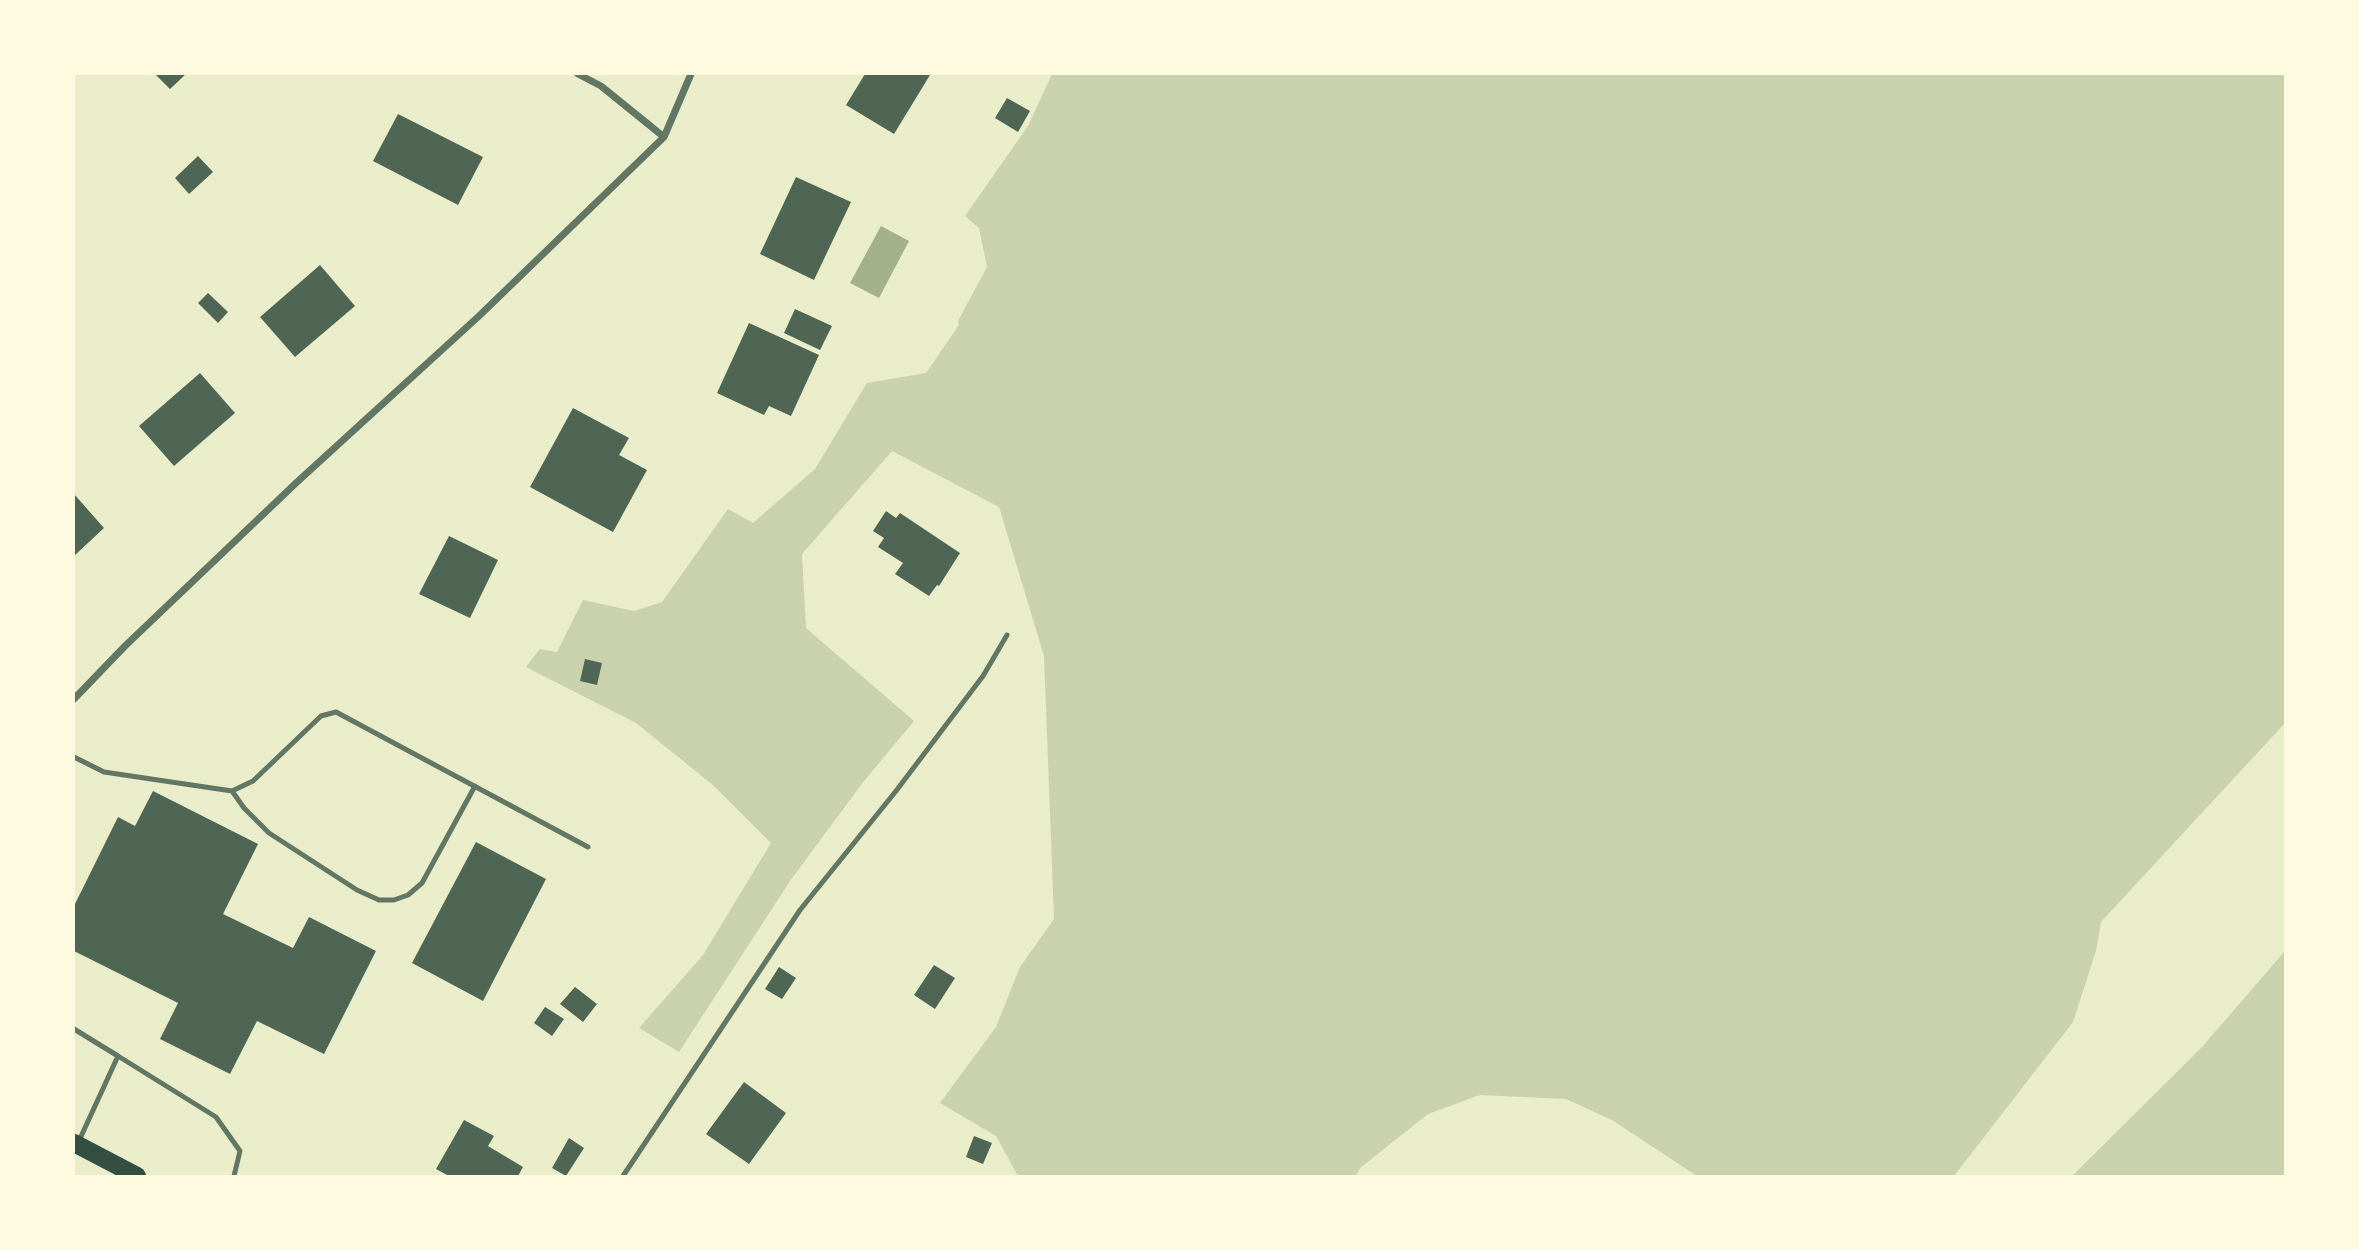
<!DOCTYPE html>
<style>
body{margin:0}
#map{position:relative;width:2359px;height:1250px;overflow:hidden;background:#e9edc9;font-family:"Open Sans",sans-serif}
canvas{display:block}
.frame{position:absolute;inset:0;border:75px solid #fefae0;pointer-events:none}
</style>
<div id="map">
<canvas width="2359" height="1250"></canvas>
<div class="frame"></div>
</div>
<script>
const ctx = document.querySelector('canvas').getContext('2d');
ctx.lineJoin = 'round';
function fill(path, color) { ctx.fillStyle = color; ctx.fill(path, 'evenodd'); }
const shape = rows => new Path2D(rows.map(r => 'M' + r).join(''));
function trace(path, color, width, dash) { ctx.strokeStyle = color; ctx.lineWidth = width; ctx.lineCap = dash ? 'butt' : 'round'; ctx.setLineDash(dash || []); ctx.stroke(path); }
fill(shape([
 [1052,74,2285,74,2285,723,2101,922,2096,951,2073,1022,1954,1176,1697,1176,1612,1120,1566,1099,1480,1095,1428,1114,1360,1168,1356,1176,1018,1176,996,1136,940,1103,996,1027,1020,967,1054,919,1044,656,999,507,892,451,802,554,806,628,914,721,864,781,790,881,679,1052,639,1028,703,955,771,843,714,786,636,723,526,667,540,649,557,652,583,600,634,611,662,602,728,509,753,523,815,469,867,383,926,373,959,325,958,321,987,267,979,228,965,216,1028,126],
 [2285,951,2285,1176,2072,1176,2202,1047]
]), '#cad2ad');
fill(shape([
 [881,226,909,241,879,298,850,283]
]), '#a3b18a');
fill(shape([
 [155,74,186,74,170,89],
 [865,74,930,75,894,134,846,105],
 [1007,98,1030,111,1018,132,995,118],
 [398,114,483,157,458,205,373,161],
 [198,156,213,172,189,194,175,178],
 [796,177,851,202,814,280,760,254],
 [320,265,355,306,295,357,260,317],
 [208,293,228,312,218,323,198,303],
 [795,309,832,326,820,350,784,333],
 [749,323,819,355,791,416,769,406,764,415,717,393],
 [200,373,235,413,174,466,139,426],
 [573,408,629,438,619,455,647,470,613,532,530,487],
 [74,494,104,528,74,556],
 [886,511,896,518,900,513,960,553,939,586,937,585,929,596,895,574,903,563,878,547,884,538,873,531],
 [449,536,498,560,470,618,419,594],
 [585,659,602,663,597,685,580,681],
 [153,791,258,844,223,914,293,948,309,917,376,951,324,1054,257,1021,230,1074,160,1039,178,1003,74,951,74,906,118,817,135,826],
 [476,842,546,879,483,1001,412,963],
 [934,965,955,978,935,1009,914,995],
 [779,967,796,978,782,999,765,989],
 [575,987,597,1004,583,1022,560,1004],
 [545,1007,564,1019,552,1036,534,1023],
 [744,1082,786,1113,749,1164,706,1134],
 [464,1120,494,1136,488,1146,523,1167,518,1176,449,1176,436,1169],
 [974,1136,992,1143,983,1164,966,1157],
 [569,1138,584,1148,566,1176,552,1168]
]), '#4f6655');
trace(shape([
 [74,757,104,772,232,791,253,781,321,716,336,712,588,847],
 [232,791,244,808,269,833,357,890,379,900,394,900,408,895,422,883,475,786],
 [74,1029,118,1056,78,1143],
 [118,1056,216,1117,240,1151,234,1176],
 [623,1176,800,910,896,791,983,676,1007,635]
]), '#617663', 5);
trace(shape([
 [578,74,601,86,664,137],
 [74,699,125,646,296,483,479,316,664,137,691,74]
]), '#617663', 7);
trace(shape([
 [74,1143,137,1176]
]), '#344e41', 18);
</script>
